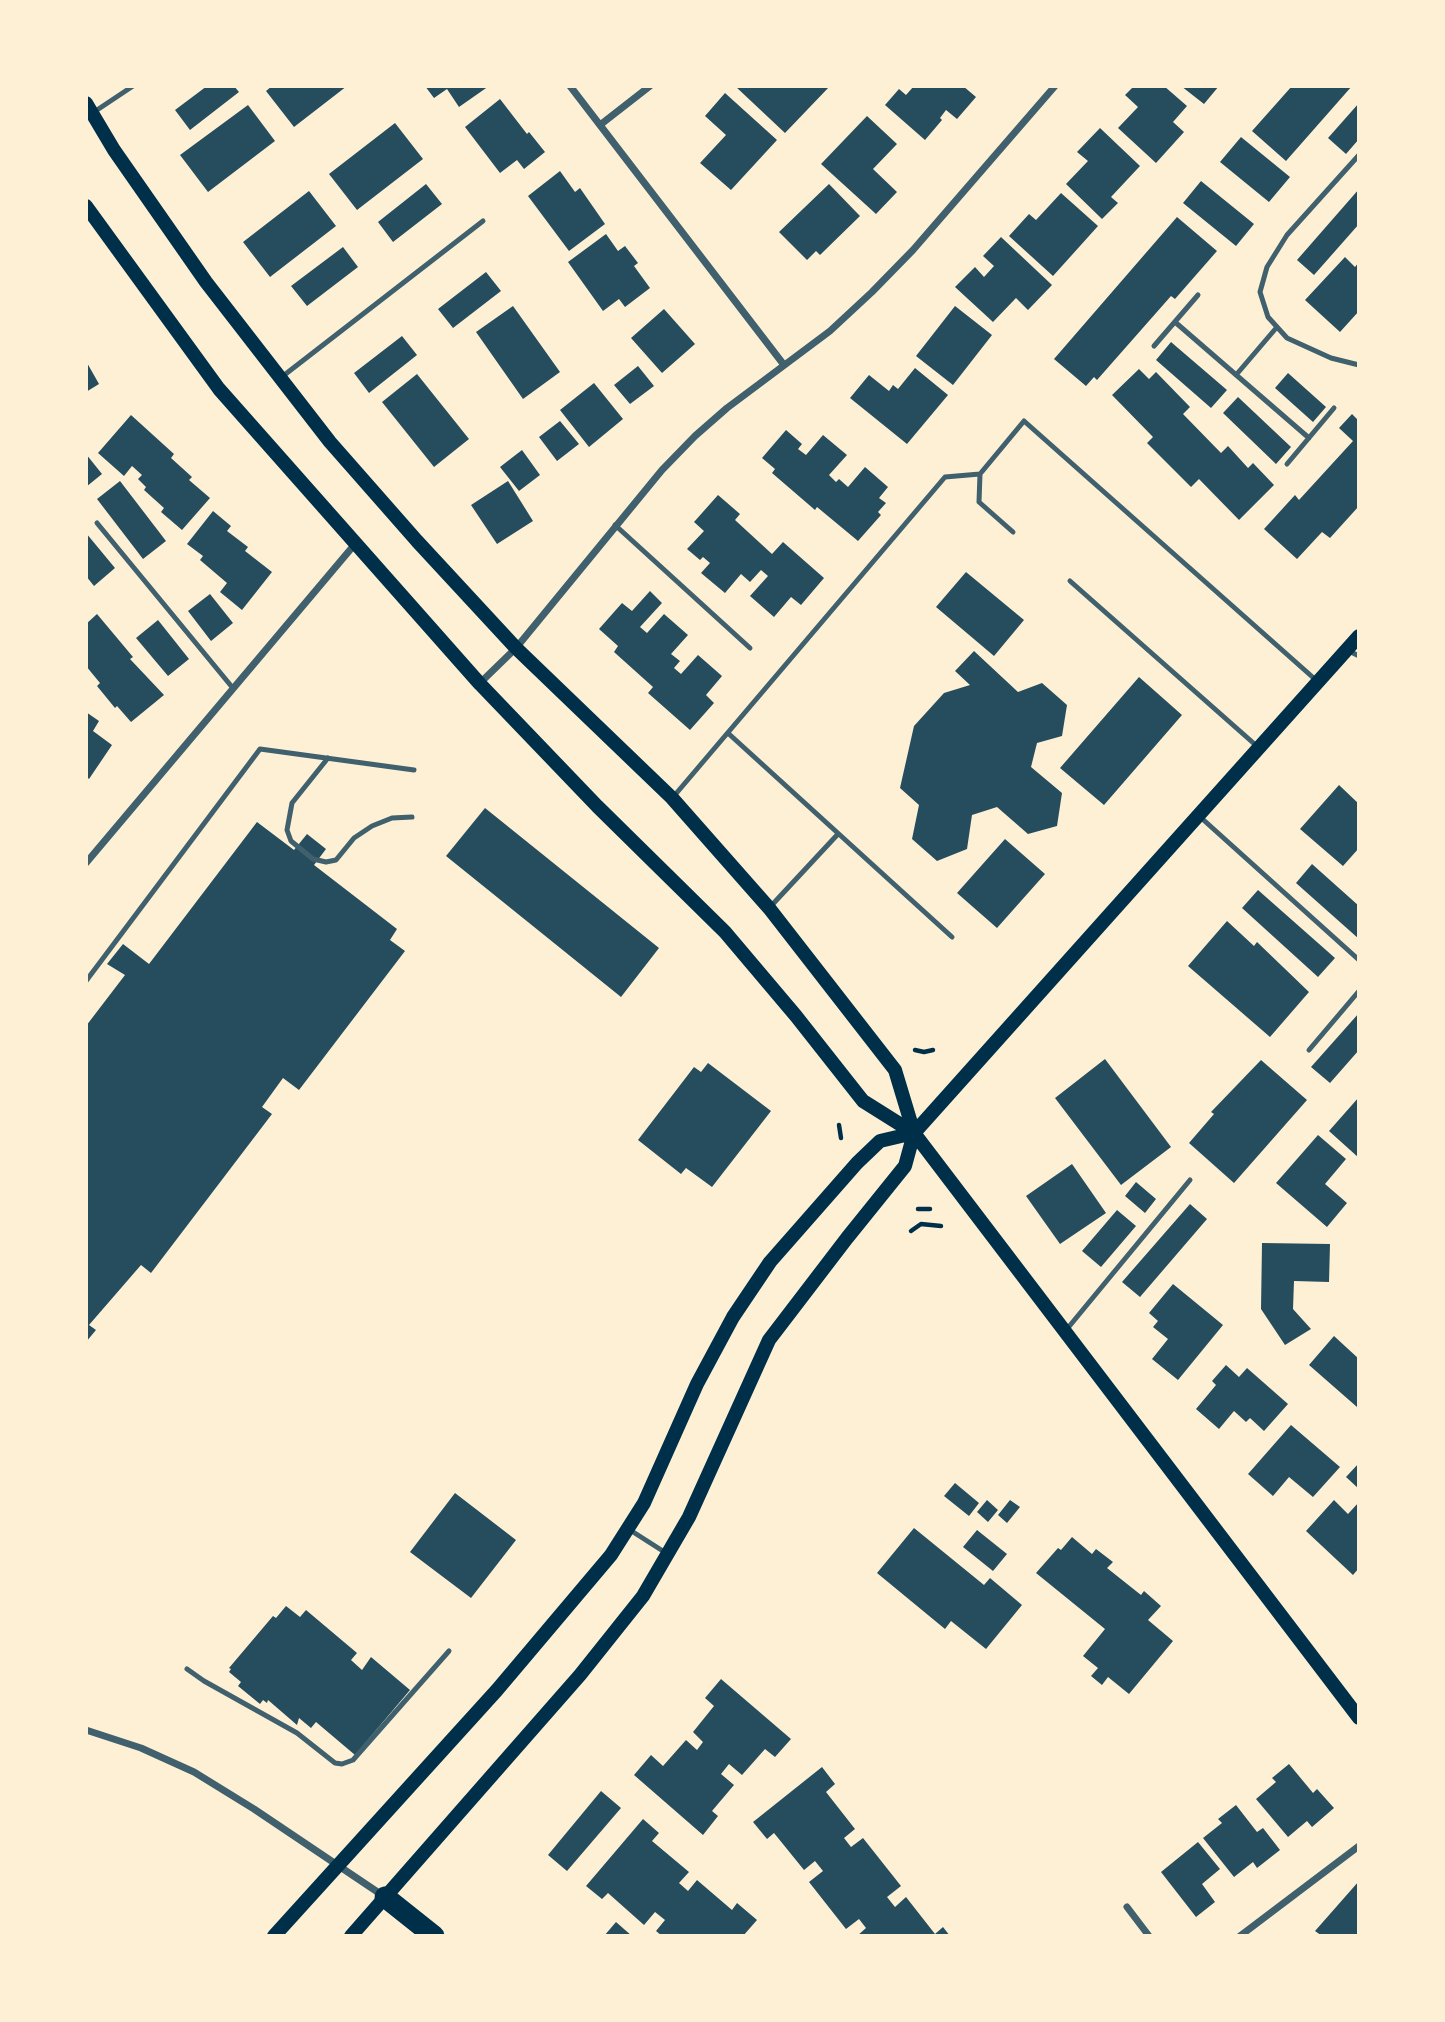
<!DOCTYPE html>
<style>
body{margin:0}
#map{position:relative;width:1445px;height:2022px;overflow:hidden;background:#fdf0d5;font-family:Bitter,serif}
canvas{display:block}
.frame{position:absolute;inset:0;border:88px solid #fdf0d5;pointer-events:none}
</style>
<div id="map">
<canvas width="1445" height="2022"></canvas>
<div class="frame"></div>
</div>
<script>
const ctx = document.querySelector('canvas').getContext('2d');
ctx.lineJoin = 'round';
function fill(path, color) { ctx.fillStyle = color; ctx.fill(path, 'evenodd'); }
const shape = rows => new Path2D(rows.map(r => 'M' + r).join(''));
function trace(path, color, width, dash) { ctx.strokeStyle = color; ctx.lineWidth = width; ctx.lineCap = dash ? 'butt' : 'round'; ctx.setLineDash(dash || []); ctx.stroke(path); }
fill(shape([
 [207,86,234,86,239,92,190,130,175,110],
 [272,86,347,86,294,127,266,91],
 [425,86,489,86,459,107,447,89,434,98],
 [735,86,830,86,785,133],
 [914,86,963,86,976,97,957,119,946,110,940,118,942,120,925,140,885,105,899,89,906,95],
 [1134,86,1164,86,1187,106,1173,122,1184,132,1156,163,1118,128,1138,107,1125,95],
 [1181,86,1219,86,1204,104],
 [1292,86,1352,86,1286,161,1252,131],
 [725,93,777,140,731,190,700,163,726,135,705,116],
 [500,99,527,134,529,132,545,152,524,169,517,160,500,173,465,127],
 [1359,103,1359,139,1346,154,1328,138],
 [248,105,275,141,208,192,180,155],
 [867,116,897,144,873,169,897,192,876,214,821,164],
 [395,123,423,159,357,210,329,174],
 [1100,128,1140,166,1111,197,1118,203,1102,219,1066,184,1088,161,1077,152],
 [1241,137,1290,177,1269,202,1220,162],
 [560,171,575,192,580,188,605,224,569,251,528,196],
 [1201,181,1254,224,1236,246,1183,203],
 [426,184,442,204,393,242,378,222],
 [829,184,860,216,820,255,816,251,807,260,779,232],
 [1359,189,1359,224,1314,275,1297,260],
 [309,191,336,226,270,277,243,242],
 [1061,193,1098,226,1053,276,1009,236,1029,214,1036,220],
 [1177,217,1217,251,1175,299,1171,296,1097,380,1094,377,1086,386,1054,359],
 [606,234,618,251,625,246,638,263,634,266,650,288,625,307,619,299,603,311,568,262],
 [1001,237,1052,285,1028,310,1016,298,993,322,955,287,975,267,984,277,994,266,983,256],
 [343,247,358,267,307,306,291,286],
 [1345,257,1355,267,1359,262,1359,311,1340,332,1305,300],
 [486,272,501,291,453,328,438,309],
 [513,306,560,372,523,399,476,332],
 [955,306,992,335,953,385,916,356],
 [664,309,695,344,662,373,631,338],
 [402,336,417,355,369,393,354,373],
 [1171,342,1227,390,1211,408,1156,360],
 [86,361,99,384,86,392],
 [638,366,654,386,630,404,614,385],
 [915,368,948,395,907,444,850,398,869,375,889,391,893,385,898,389],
 [1139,369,1149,379,1156,372,1190,407,1183,414,1221,453,1228,446,1248,468,1253,463,1274,485,1239,520,1199,479,1191,487,1147,443,1153,437,1112,395],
 [1288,373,1326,407,1313,422,1275,388],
 [417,374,469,439,434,467,382,402],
 [594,383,623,419,589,447,560,410],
 [1238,397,1291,447,1276,464,1223,413],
 [1352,414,1357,419,1359,416,1359,506,1330,538,1322,532,1297,559,1264,529,1295,495,1299,500,1353,441,1339,428],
 [131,415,174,454,171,458,192,477,189,480,210,498,182,530,161,512,164,508,144,490,146,487,138,479,142,475,132,466,124,476,98,453],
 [560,421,579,444,557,461,539,437],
 [786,430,802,444,798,449,806,455,823,435,847,455,829,475,836,482,839,479,848,487,865,467,888,487,879,498,886,503,878,512,881,515,858,541,817,507,815,510,772,473,775,469,762,458],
 [522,450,540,475,519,491,500,467],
 [86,454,102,474,86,487],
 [120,481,166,541,143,559,97,499],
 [508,481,533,521,497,544,471,505],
 [718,495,740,514,735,520,772,554,783,542,824,578,801,605,791,597,774,617,750,596,768,576,761,570,750,582,741,574,725,593,701,573,710,563,703,557,700,560,687,549,704,531,694,522],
 [213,511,231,526,227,531,248,547,245,551,272,572,242,610,220,592,227,583,200,560,203,556,187,544],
 [86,533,115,568,94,586,86,576],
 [966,572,1024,620,994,656,936,607],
 [650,591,662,603,640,627,647,633,664,614,688,635,671,654,680,661,674,668,681,674,698,655,722,676,706,695,714,703,690,730,648,693,653,687,614,652,618,646,599,629,622,603,632,611],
 [210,594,233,623,211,641,188,611],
 [97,614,133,657,130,659,164,695,131,722,117,706,115,708,97,686,100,683,86,666,86,624],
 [158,620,189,659,168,676,136,638],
 [974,651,1018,692,1042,683,1067,705,1062,736,1037,743,1031,767,1062,793,1057,826,1028,834,997,807,972,815,967,849,937,861,912,839,919,805,900,788,914,726,944,693,970,685,955,671],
 [1139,677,1182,715,1104,805,1060,768],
 [86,712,99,721,93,731,112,745,89,779,86,776],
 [1339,785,1359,804,1359,848,1343,866,1300,829],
 [485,808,659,948,621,997,446,856],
 [257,822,294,850,307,834,326,849,314,865,397,929,390,940,405,951,299,1090,283,1078,262,1107,272,1114,151,1273,141,1265,89,1325,96,1330,86,1342,86,1026,125,975,107,964,123,944,149,964],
 [1005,839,1045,874,997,928,957,893],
 [1312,864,1359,906,1359,939,1296,883],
 [1258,890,1335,958,1318,977,1242,908],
 [1227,921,1254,946,1257,942,1309,992,1270,1037,1188,966],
 [1359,1013,1359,1050,1330,1083,1311,1067],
 [1105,1059,1171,1147,1121,1185,1055,1098],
 [1261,1060,1307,1100,1234,1183,1189,1143,1214,1114,1211,1112],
 [708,1063,771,1111,712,1187,686,1168,681,1174,638,1140,694,1067,701,1072],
 [1359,1097,1359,1158,1329,1131],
 [1318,1135,1346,1159,1325,1184,1347,1203,1327,1227,1276,1183],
 [1072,1164,1106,1213,1060,1244,1026,1196],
 [1136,1182,1156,1199,1145,1213,1125,1196],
 [1190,1204,1207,1219,1140,1297,1122,1282],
 [1117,1210,1136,1226,1101,1267,1082,1251],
 [1262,1243,1330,1244,1329,1282,1294,1281,1293,1309,1311,1329,1285,1345,1261,1309],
 [1173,1284,1223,1325,1178,1380,1152,1359,1168,1339,1153,1327,1158,1321,1149,1313],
 [1334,1336,1359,1359,1359,1404,1357,1407,1309,1365],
 [1226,1365,1239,1377,1247,1368,1288,1404,1264,1431,1250,1418,1246,1422,1234,1411,1219,1429,1196,1409,1216,1385,1212,1381],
 [1291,1425,1340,1467,1313,1497,1289,1477,1273,1496,1248,1474],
 [1359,1463,1359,1489,1346,1477],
 [955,1483,979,1503,969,1516,944,1496],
 [455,1493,516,1540,471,1598,410,1552],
 [987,1500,998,1510,988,1522,977,1512],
 [1010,1500,1020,1507,1007,1523,998,1515],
 [1334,1500,1348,1514,1359,1502,1359,1568,1353,1575,1306,1531],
 [914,1528,984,1585,990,1578,1022,1605,986,1649,951,1621,945,1629,877,1573],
 [977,1530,1007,1554,993,1571,963,1547],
 [1072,1537,1092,1554,1096,1549,1113,1562,1107,1568,1141,1595,1144,1591,1161,1606,1148,1620,1173,1641,1129,1694,1108,1677,1102,1685,1091,1676,1098,1668,1083,1656,1105,1629,1036,1573,1058,1548,1061,1550],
 [286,1606,300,1617,306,1610,357,1653,351,1660,362,1670,371,1657,410,1690,355,1755,316,1722,311,1728,299,1718,297,1725,268,1700,267,1703,263,1700,260,1704,238,1686,241,1682,229,1672,231,1669,229,1668,273,1616,276,1618],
 [721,1679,791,1739,775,1757,765,1749,742,1775,729,1764,721,1774,734,1785,712,1811,718,1816,703,1835,634,1775,651,1755,663,1766,686,1740,697,1750,703,1742,693,1732,714,1706,705,1698],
 [1289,1764,1313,1793,1317,1789,1334,1808,1312,1827,1307,1821,1288,1837,1256,1799,1276,1782,1272,1778],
 [822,1767,835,1784,826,1792,855,1829,844,1838,851,1847,863,1838,901,1886,887,1897,895,1907,906,1897,935,1934,943,1927,950,1936,857,1936,866,1928,859,1919,846,1929,809,1882,823,1871,815,1861,804,1870,774,1833,767,1839,753,1822],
 [601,1791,621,1808,567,1871,548,1855],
 [1236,1805,1257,1832,1263,1828,1280,1850,1257,1868,1253,1862,1234,1877,1203,1838,1222,1823,1218,1819],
 [643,1819,659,1833,652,1841,689,1872,679,1883,688,1891,697,1880,732,1910,737,1903,757,1920,743,1936,662,1936,656,1931,665,1920,655,1912,644,1925,608,1893,602,1899,586,1886],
 [1198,1842,1220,1869,1202,1884,1215,1902,1196,1917,1161,1872],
 [1359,1881,1359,1936,1322,1936,1315,1931],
 [616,1922,632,1936,604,1936]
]), '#264d5e');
trace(shape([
 [915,1050,924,1052,933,1050],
 [839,1125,841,1138],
 [918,1209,930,1209],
 [911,1231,921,1224,941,1226]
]), '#003049', 4.5);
trace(shape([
 [94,112,133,86],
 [1359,155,1287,235,1267,267,1260,292,1268,317,1287,338,1331,358,1359,365],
 [1175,322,1309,438],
 [1154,346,1198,295],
 [1236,375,1277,327],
 [283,376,483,221],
 [1287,464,1334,408],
 [980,474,979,502,1013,532],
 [97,523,232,687],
 [615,525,750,648],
 [1070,581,1259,748],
 [1347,650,1359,656],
 [729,734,952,937],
 [328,758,292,803,287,830,291,841,313,859,326,862,336,860,354,838,372,826,392,818,412,817],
 [674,796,945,477,980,474,1024,421,1317,681],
 [1198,815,1359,960],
 [771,906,838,834],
 [86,981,260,749,414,770],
 [1309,1050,1359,991],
 [1067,1329,1190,1180],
 [630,1530,666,1553],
 [187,1669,204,1681,297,1733,335,1763,342,1764,353,1760,449,1651]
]), '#3f606c', 5);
trace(shape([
 [570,86,784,365],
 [600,125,650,86],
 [480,683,516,648,662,470,695,436,727,408,830,331,872,292,913,250,1055,86],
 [86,863,355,544],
 [86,1730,141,1748,194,1772,254,1809,382,1895],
 [1127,1907,1149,1936],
 [1240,1936,1359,1846]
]), '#3f606c', 7);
trace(shape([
 [86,103,114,150,206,282,330,442,417,541,516,648,672,798,769,908,895,1070,914,1133,1359,1718],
 [86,206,219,389,480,684,597,806,725,932,796,1016,863,1101,914,1133],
 [274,1936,497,1690,611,1555,644,1503,697,1384,733,1317,770,1262,857,1163,880,1141,914,1133],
 [351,1936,580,1675,643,1596,689,1517,769,1340,847,1238,905,1166,914,1133,1359,636]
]), '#003049', 14);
trace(shape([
 [385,1897,434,1936]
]), '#003049', 21);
</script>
